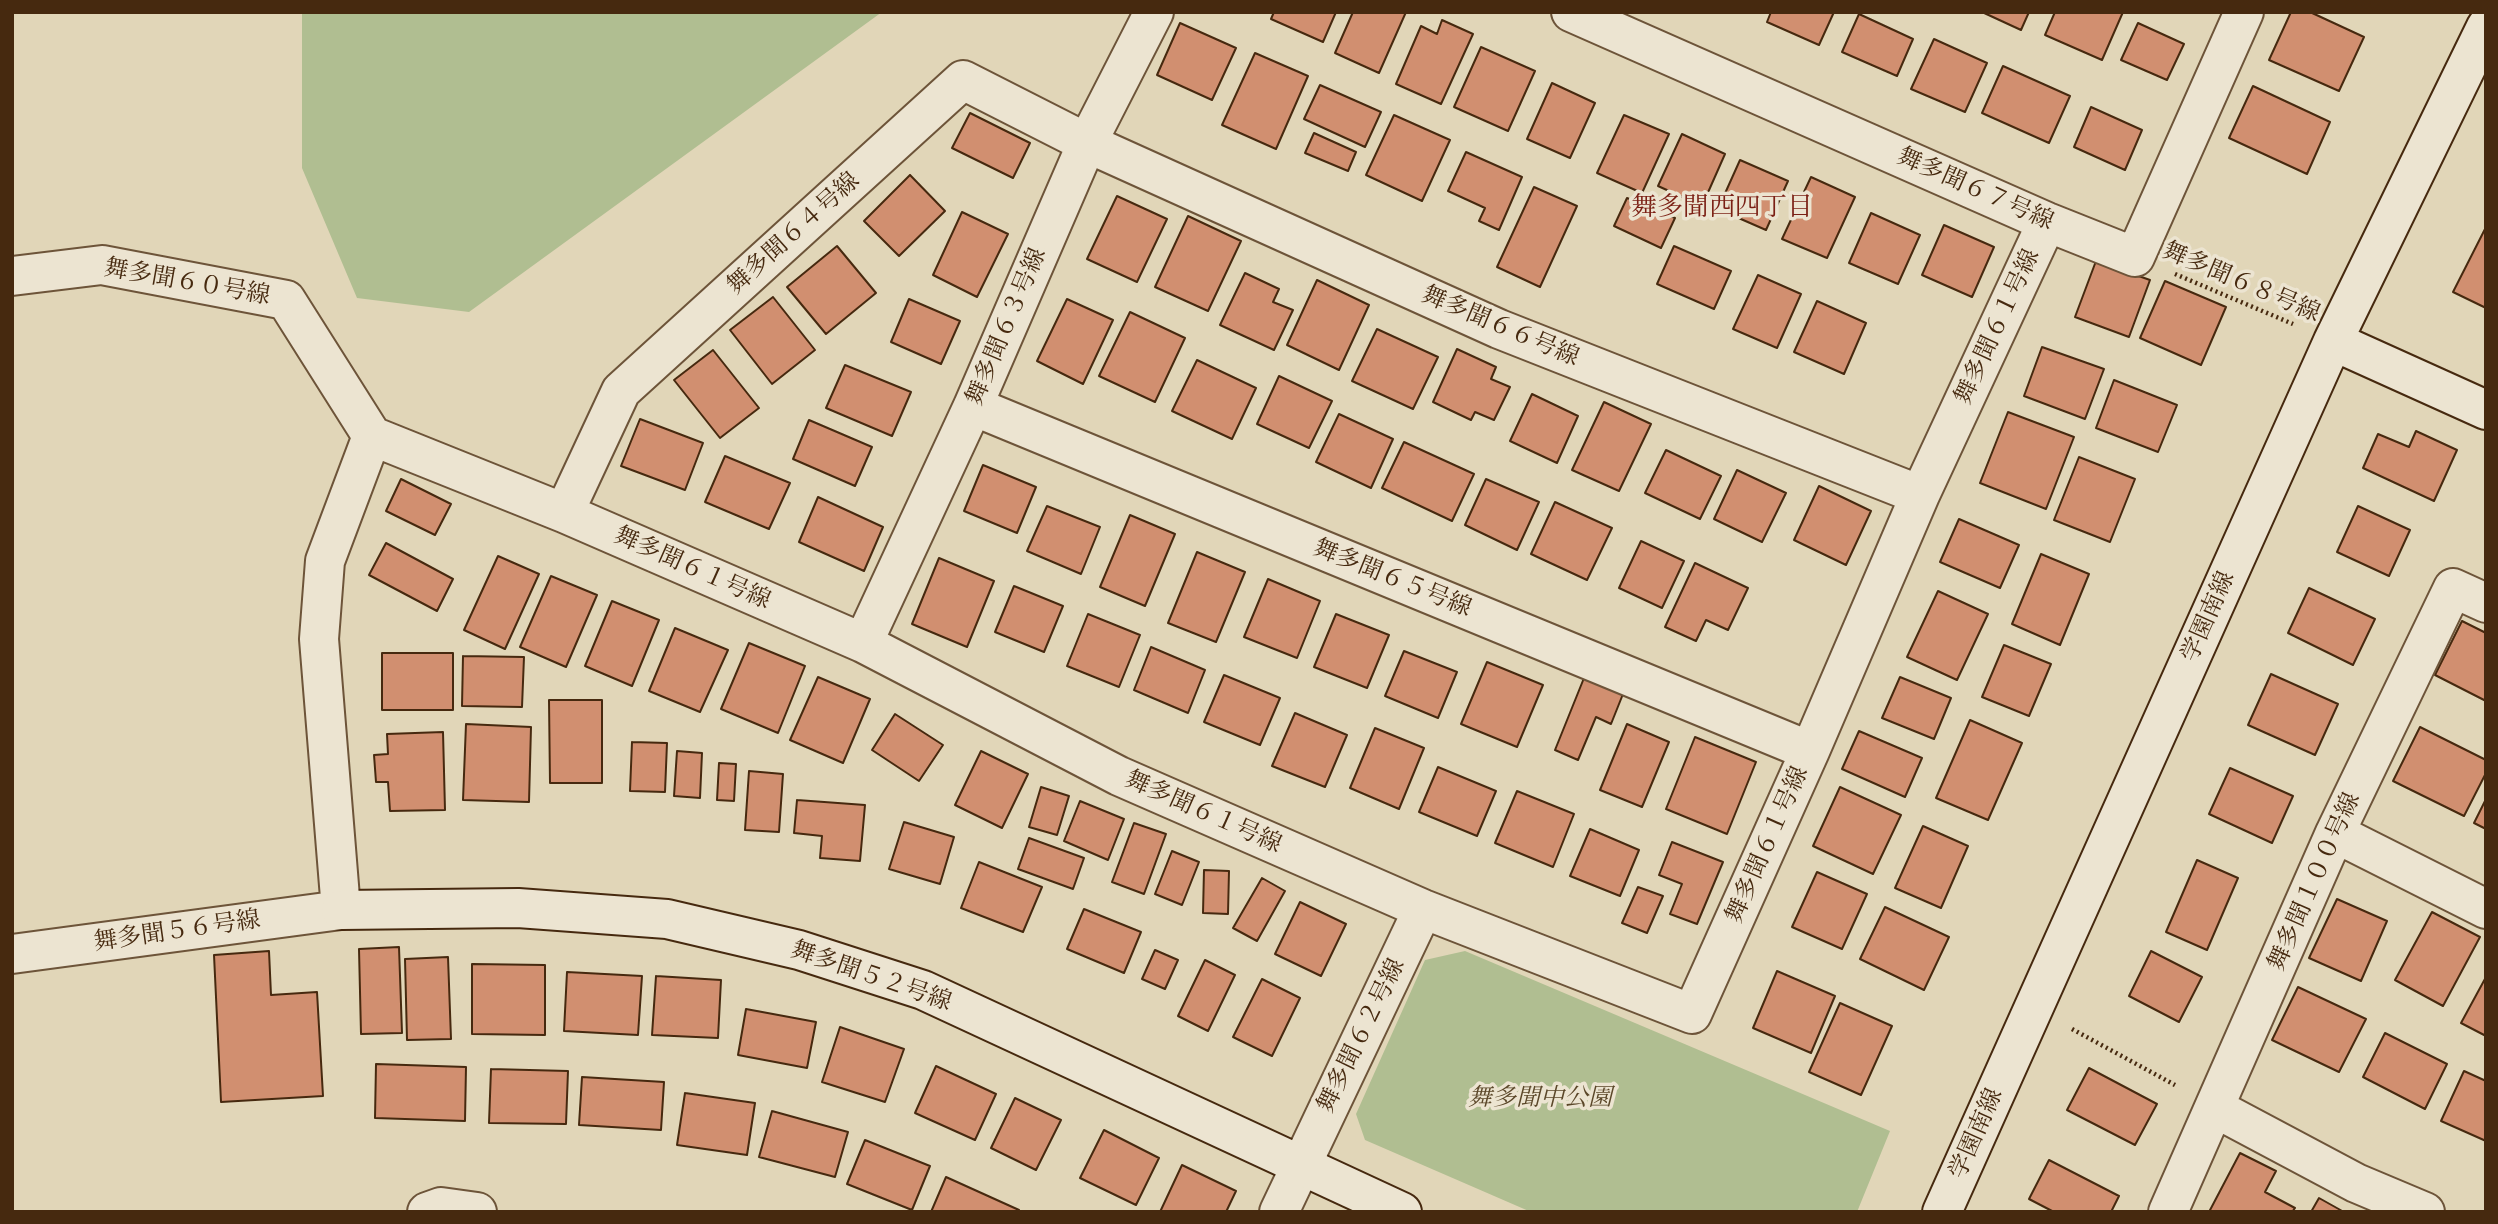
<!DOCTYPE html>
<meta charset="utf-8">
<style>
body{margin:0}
#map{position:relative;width:2498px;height:1224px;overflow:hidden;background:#e1d6b8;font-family:"IM FELL Great Primer",serif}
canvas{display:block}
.frame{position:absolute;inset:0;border:14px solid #46290f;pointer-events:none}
</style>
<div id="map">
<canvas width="2498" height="1224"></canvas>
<div class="frame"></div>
</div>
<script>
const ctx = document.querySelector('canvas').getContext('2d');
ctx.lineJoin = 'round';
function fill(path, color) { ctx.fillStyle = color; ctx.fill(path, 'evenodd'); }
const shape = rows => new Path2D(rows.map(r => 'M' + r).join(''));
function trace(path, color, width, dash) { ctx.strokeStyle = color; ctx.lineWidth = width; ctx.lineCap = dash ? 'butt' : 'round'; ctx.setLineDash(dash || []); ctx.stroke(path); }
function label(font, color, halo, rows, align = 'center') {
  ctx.font = font + ' "IM FELL Great Primer","Noto Serif JP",serif'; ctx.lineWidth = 7; ctx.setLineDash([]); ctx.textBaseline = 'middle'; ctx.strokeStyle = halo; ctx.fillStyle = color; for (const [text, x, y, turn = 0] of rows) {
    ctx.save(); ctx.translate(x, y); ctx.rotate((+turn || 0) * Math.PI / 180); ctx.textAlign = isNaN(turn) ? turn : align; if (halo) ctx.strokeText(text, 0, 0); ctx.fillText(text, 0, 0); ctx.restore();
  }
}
fill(shape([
 [302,12,882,12,469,312,357,298,302,168],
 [1465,951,1890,1131,1857,1212,1531,1212,1365,1140,1356,1114,1425,960]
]), '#b0be91');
const building = shape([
 [1274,12,1336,12,1323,42,1271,19,1274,12],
 [1353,12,1406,12,1379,73,1335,53,1353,12],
 [1771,12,1834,12,1819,45,1767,22,1771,12],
 [1982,12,2029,12,2021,30,1982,12],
 [2055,12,2123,12,2102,60,2045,35,2055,12],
 [2291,12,2310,12,2364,37,2339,91,2269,60,2291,12],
 [1859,14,1913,39,1897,76,1842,52,1859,14],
 [1442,20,1473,34,1441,104,1396,84,1421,26,1437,34,1442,20],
 [1180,23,1236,48,1212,100,1157,75,1180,23],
 [2138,23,2184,44,2167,80,2121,60,2138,23],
 [1934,39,1987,63,1965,112,1911,89,1934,39],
 [1481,47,1535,71,1508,131,1454,107,1481,47],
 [1255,53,1308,76,1276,149,1222,125,1255,53],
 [2003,66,2070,96,2049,143,1982,113,2003,66],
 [1552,83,1595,103,1570,158,1527,139,1552,83],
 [1320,85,1381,112,1365,147,1304,119,1320,85],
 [2253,86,2330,122,2307,174,2229,138,2253,86],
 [2091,107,2142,130,2125,170,2074,147,2091,107],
 [970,113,1030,143,1013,178,952,148,970,113],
 [1394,115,1450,140,1422,201,1366,175,1394,115],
 [1624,115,1669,134,1642,193,1597,173,1624,115],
 [1314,133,1356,152,1348,171,1305,153,1314,133],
 [1682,134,1725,154,1702,206,1658,186,1682,134],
 [1466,152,1522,177,1499,230,1479,221,1485,208,1448,191,1466,152],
 [1740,160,1788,181,1766,230,1718,209,1740,160],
 [910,175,945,211,899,256,864,221,910,175],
 [1811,177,1855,197,1827,258,1782,239,1811,177],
 [1534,187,1577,206,1540,287,1497,267,1534,187],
 [1117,196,1167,219,1137,282,1087,259,1117,196],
 [1627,198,1675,218,1661,248,1614,226,1627,198],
 [962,212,1008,234,977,297,933,275,962,212],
 [1871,213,1920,235,1898,284,1849,263,1871,213],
 [1188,216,1241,241,1208,311,1155,287,1188,216],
 [1944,225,1994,247,1972,297,1922,275,1944,225],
 [2485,229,2486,229,2486,308,2453,292,2485,229],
 [837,246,876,293,826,334,787,287,837,246],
 [1674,246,1731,271,1714,309,1657,284,1674,246],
 [2096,261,2150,280,2129,337,2075,317,2096,261],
 [1245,273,1279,289,1273,302,1293,310,1274,350,1220,325,1245,273],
 [1758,275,1801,294,1777,348,1733,329,1758,275],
 [1317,280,1369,305,1339,370,1287,345,1317,280],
 [2165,281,2226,307,2201,365,2140,338,2165,281],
 [773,297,815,350,772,384,730,330,773,297],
 [909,299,960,321,941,364,891,342,909,299],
 [1067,299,1113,320,1083,384,1037,361,1067,299],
 [1817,301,1866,323,1844,374,1794,352,1817,301],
 [1130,312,1185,338,1155,402,1099,376,1130,312],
 [1377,329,1438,357,1413,409,1352,381,1377,329],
 [2042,347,2104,369,2085,419,2024,396,2042,347],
 [1457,349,1496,367,1491,379,1510,387,1494,420,1475,412,1471,420,1433,402,1457,349],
 [713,350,759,408,720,438,674,380,713,350],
 [1197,360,1256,388,1232,439,1172,411,1197,360],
 [845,365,911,392,892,436,826,408,845,365],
 [1279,376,1332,401,1309,448,1257,424,1279,376],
 [2114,380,2177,405,2158,452,2096,428,2114,380],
 [1532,394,1578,416,1557,463,1510,441,1532,394],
 [1604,402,1651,424,1619,491,1572,470,1604,402],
 [2008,412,2074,437,2046,509,1980,483,2008,412],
 [1339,414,1393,439,1371,488,1316,462,1339,414],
 [640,419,703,443,685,490,621,466,640,419],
 [809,420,872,447,855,486,793,459,809,420],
 [2416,431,2457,450,2434,501,2363,468,2378,434,2409,447,2416,431],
 [1404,442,1474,474,1452,521,1382,488,1404,442],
 [1666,450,1721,476,1700,519,1645,493,1666,450],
 [725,456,790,483,769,529,705,502,725,456],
 [2079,457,2135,479,2110,542,2054,520,2079,457],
 [983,465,1036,487,1017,533,964,511,983,465],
 [1737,470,1786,493,1762,542,1714,519,1737,470],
 [401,479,451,504,435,535,386,511,401,479],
 [1486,479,1539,502,1517,550,1465,525,1486,479],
 [1819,486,1871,511,1846,565,1794,540,1819,486],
 [818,497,883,527,864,571,799,542,818,497],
 [1555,502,1612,528,1587,580,1531,554,1555,502],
 [1047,506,1100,527,1081,574,1027,551,1047,506],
 [2358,506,2410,530,2389,576,2337,552,2358,506],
 [1130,515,1175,534,1145,606,1100,587,1130,515],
 [1959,519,2019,545,2000,588,1940,562,1959,519],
 [1641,541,1684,561,1662,608,1619,588,1641,541],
 [386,543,453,579,437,611,369,575,386,543],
 [1197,552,1245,572,1216,642,1168,623,1197,552],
 [2041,554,2089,574,2060,645,2012,624,2041,554],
 [498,556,539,574,505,649,464,630,498,556],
 [939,558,994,581,967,647,912,624,939,558],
 [1695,563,1748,588,1728,630,1706,620,1696,641,1665,627,1695,563],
 [551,576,597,595,566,667,520,647,551,576],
 [1268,579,1320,601,1297,658,1244,637,1268,579],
 [1014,586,1063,606,1044,652,995,632,1014,586],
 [2309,588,2375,619,2353,665,2288,633,2309,588],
 [1938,591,1988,614,1957,680,1907,657,1938,591],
 [612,601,659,620,632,686,585,666,612,601],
 [1088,614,1140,635,1119,687,1067,666,1088,614],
 [1336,614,1389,635,1367,688,1314,667,1336,614],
 [2462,621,2486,633,2486,701,2435,675,2462,621],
 [675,628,728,650,700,712,649,691,675,628],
 [749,643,805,666,778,733,721,709,749,643],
 [2004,645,2051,664,2029,716,1982,697,2004,645],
 [1151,647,1205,670,1188,713,1134,690,1151,647],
 [1404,651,1457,672,1438,718,1385,696,1404,651],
 [382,653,453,653,453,710,382,710,382,653],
 [463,656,524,657,522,707,462,706,463,656],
 [1487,662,1543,685,1517,747,1461,724,1487,662],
 [2271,674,2338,704,2315,755,2248,725,2271,674],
 [1224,675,1280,698,1260,745,1204,722,1224,675],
 [818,677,870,699,843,763,790,740,818,677],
 [1900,677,1951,698,1934,739,1882,718,1900,677],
 [1584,678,1623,694,1611,724,1596,717,1578,760,1555,750,1584,678],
 [549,700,602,700,602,783,550,783,549,700],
 [1295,713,1347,735,1325,787,1272,766,1295,713],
 [895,714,943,745,919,781,872,750,895,714],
 [1970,720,2022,743,1988,820,1936,798,1970,720],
 [466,724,531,727,529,802,463,800,466,724],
 [1627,724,1669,742,1642,807,1600,790,1627,724],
 [2420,727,2486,760,2486,773,2464,816,2393,781,2420,727],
 [1375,728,1424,748,1399,809,1350,788,1375,728],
 [1859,731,1922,758,1905,797,1842,769,1859,731],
 [443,732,445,810,390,811,388,782,376,782,374,755,388,754,387,734,443,732],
 [1695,737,1756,762,1727,834,1666,809,1695,737],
 [632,742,667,743,665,792,630,791,632,742],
 [677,751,702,753,700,798,674,796,677,751],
 [981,751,1028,774,1002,828,955,805,981,751],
 [719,763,736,764,734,801,717,800,719,763],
 [1438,767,1496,791,1477,836,1419,812,1438,767],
 [2230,768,2293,796,2272,843,2209,814,2230,768],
 [749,771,783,774,779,832,745,830,749,771],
 [1041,787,1069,796,1057,835,1029,827,1041,787],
 [1840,787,1901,815,1873,874,1813,846,1840,787],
 [1517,791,1574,814,1553,867,1495,843,1517,791],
 [2486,799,2486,829,2474,823,2486,799],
 [797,800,865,805,860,861,820,858,822,836,794,833,797,800],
 [1080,801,1124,819,1108,860,1064,841,1080,801],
 [904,822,954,837,940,884,889,869,904,822],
 [1134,823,1166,834,1144,894,1112,882,1134,823],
 [1923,826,1968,846,1941,908,1895,888,1923,826],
 [1590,829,1639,850,1620,896,1570,876,1590,829],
 [1029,838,1084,858,1073,889,1018,869,1029,838],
 [1672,842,1723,862,1697,924,1670,914,1682,884,1659,875,1672,842],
 [1172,851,1199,862,1182,905,1155,894,1172,851],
 [2197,860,2238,878,2207,950,2166,932,2197,860],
 [979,862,1042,887,1023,932,961,908,979,862],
 [1204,870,1229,871,1228,914,1203,913,1204,870],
 [1817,872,1867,894,1842,949,1792,927,1817,872],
 [1262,878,1285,891,1257,941,1233,928,1262,878],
 [1638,887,1663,896,1647,933,1622,923,1638,887],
 [2337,899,2387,921,2361,981,2309,958,2337,899],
 [1300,902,1346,924,1321,976,1275,954,1300,902],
 [1885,907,1949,937,1924,990,1860,959,1885,907],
 [1084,909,1141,932,1124,973,1067,949,1084,909],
 [2432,912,2480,937,2443,1006,2395,980,2432,912],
 [399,947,402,1033,361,1034,359,949,399,947],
 [1155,950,1178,960,1165,989,1142,979,1155,950],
 [269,951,271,995,317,992,323,1096,221,1102,214,955,269,951],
 [2151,951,2202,977,2179,1022,2129,996,2151,951],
 [448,957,451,1039,407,1040,405,959,448,957],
 [1205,960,1235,975,1208,1031,1178,1016,1205,960],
 [472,964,545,965,545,1035,472,1034,472,964],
 [1777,971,1835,996,1811,1053,1753,1028,1777,971],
 [567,972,642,976,638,1035,564,1031,567,972],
 [656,976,721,980,718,1038,652,1035,656,976],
 [2486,977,2486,1036,2461,1023,2486,977],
 [1262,979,1300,998,1272,1056,1233,1037,1262,979],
 [2298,987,2366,1019,2339,1072,2272,1040,2298,987],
 [1840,1003,1892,1026,1861,1095,1809,1072,1840,1003],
 [746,1009,816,1022,807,1068,738,1055,746,1009],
 [840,1027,904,1049,885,1102,822,1082,840,1027],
 [2385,1033,2447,1064,2425,1109,2363,1077,2385,1033],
 [376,1064,466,1067,465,1121,375,1118,376,1064],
 [936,1066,996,1094,975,1140,915,1113,936,1066],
 [2089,1068,2157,1104,2135,1145,2067,1110,2089,1068],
 [491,1069,568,1071,566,1124,489,1123,491,1069],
 [2464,1071,2486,1081,2486,1141,2441,1121,2464,1071],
 [582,1077,664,1082,661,1130,579,1125,582,1077],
 [685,1093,755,1103,747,1155,677,1145,685,1093],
 [1015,1098,1061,1120,1036,1170,991,1148,1015,1098],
 [772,1111,848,1132,835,1177,759,1157,772,1111],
 [1104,1130,1159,1158,1136,1205,1080,1178,1104,1130],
 [865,1140,930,1166,912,1210,847,1184,865,1140],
 [2240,1153,2276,1171,2265,1192,2295,1208,2292,1212,2209,1212,2240,1153],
 [2049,1160,2119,1196,2111,1212,2054,1212,2029,1199,2049,1160],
 [1182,1165,1236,1191,1226,1212,1160,1212,1182,1165],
 [946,1177,1019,1210,1019,1212,931,1212,946,1177],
 [2319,1198,2344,1212,2311,1212,2319,1198]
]);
fill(building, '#d18f70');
trace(building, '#46290f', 2);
const street = shape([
 [1571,12,2047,222,2135,257,2244,12],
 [12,276,102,265,286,300,372,436],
 [973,406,1810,751],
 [564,513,621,391,963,80,1087,143,1499,329,1920,495],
 [863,643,973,406,1087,143,1154,12],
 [2335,833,2486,909],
 [12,954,341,910,319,639,325,561,372,436,564,513,863,643,1119,776,1423,909,1692,1014,1810,751,1920,495,2047,222],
 [2215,1108,2356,1183,2425,1212],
 [427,1212,441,1207,477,1212],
 [1279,1212,1423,909],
 [2168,1212,2335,833,2453,588,2486,603]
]);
const secondary = shape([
 [2333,341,2486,410],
 [341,910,518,908,667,919,799,950,923,990,1402,1212],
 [1942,1212,2333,341,2486,27]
]);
trace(street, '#6d5439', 42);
trace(secondary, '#46290f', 42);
trace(shape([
 [2175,274,2293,324],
 [2072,1029,2175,1085]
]), '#46290f', 4.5, [2, 3.5]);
trace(street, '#ece4d1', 38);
trace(secondary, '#ece4d1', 38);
label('24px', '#46290f', '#ece4d1', [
 ["舞多聞６７号線",1975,190,24],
 ["舞多聞６４号線",794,234,-42],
 ["舞多聞６０号線",187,283,10],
 ["舞多聞６８号線",2241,283,23],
 ["舞多聞６３号線",1007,327,-67],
 ["舞多聞６６号線",1500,327,23],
 ["舞多聞６１号線",1998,327,-65],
 ["舞多聞６１号線",692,569,24],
 ["舞多聞６５号線",1392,579,22],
 ["学園南線",2209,617,-66],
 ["舞多聞６１号線",1203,813,24],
 ["舞多聞６１号線",1768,845,-66],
 ["舞多聞１００号線",2315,882,-66],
 ["舞多聞５６号線",177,932,-8],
 ["舞多聞５２号線",871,977,19],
 ["舞多聞６２号線",1362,1036,-64],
 ["学園南線",1977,1134,-66]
]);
label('italic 24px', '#5b4729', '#ece4d1', [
 ["舞多聞中公園",1540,1099]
]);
label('26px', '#7a1f14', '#ece4d1', [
 ["舞多聞西四丁目",1722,209]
]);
</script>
